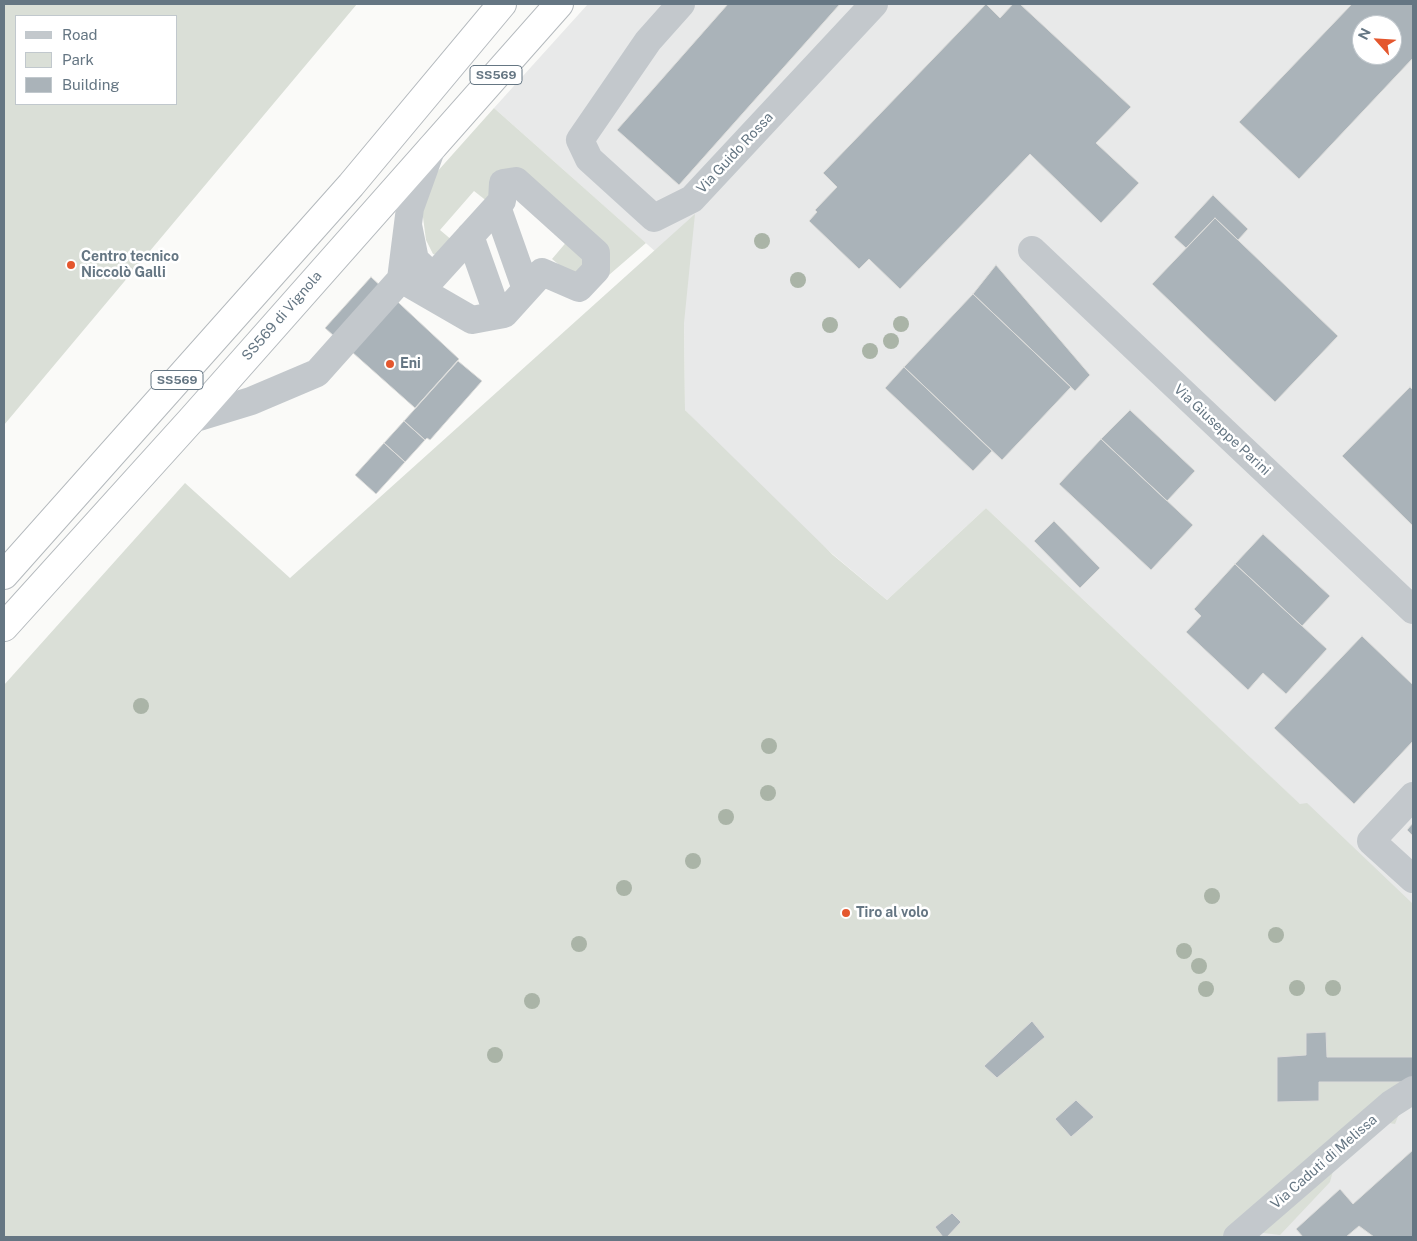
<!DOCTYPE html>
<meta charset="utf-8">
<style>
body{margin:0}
#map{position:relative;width:1417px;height:1241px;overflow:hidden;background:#fafaf8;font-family:"Public Sans",sans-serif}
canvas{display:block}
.frame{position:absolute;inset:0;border:5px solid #657683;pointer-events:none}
.legend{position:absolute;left:15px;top:15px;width:162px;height:90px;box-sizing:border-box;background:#fff;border:1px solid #c1c8cd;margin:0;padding:6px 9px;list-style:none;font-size:15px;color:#657683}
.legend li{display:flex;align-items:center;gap:10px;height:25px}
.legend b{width:25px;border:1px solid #c1c8cd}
.north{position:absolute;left:1352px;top:15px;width:50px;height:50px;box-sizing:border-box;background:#fff;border:1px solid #c1c8cd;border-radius:50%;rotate:296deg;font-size:14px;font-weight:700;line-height:20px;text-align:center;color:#657683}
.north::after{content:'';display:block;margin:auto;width:18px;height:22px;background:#e4572e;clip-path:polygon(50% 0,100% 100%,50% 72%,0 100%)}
</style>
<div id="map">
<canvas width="1417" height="1241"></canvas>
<div class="frame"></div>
<ul class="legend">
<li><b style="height:6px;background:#c3c8cc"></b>Road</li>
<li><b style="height:14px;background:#dadfd7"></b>Park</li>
<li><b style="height:14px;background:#aab3b9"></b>Building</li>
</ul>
<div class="north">N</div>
</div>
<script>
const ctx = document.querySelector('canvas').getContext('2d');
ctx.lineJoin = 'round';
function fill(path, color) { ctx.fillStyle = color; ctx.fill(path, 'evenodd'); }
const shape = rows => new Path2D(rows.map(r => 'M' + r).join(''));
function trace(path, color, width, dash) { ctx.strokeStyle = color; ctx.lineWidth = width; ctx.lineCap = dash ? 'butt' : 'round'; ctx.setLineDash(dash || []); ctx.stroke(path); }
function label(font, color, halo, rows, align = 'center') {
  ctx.font = font + ' "Public Sans",sans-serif'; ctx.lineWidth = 5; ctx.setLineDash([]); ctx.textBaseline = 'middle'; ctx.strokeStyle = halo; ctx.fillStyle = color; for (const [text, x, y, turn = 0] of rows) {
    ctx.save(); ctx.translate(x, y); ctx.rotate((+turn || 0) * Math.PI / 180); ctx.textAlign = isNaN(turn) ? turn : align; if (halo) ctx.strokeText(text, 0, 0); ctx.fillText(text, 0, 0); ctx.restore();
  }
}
fill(shape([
 [588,4,1413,4,1413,911,986,508,887,600,785,514,685,410,684,323,666,261,494,108],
 [1362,25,1392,25,1392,55,1362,55],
 [1413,1082,1413,1237,1241,1237]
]), '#e8e9e9');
fill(shape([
 [4,4,357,4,4,425],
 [16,16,176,16,176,104,16,104],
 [494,108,646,243,587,294,604,272,516,170,488,202,474,191,440,230,453,241,440,256,433,254,426,240,422,210,436,173],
 [695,214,684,323,685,410,833,555,887,600,986,508,1300,804,1307,803,1413,904,1413,1082,1411,1084,1395,1124,1371,1120,1339,1149,1330,1182,1280,1235,1247,1231,1241,1237,4,1237,4,685,185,483,290,578],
 [569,239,587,264,576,279,552,259]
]), '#dadfd7');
const building = shape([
 [728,4,840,4,679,185,617,130,728,4],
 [986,4,1000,18,1013,4,1020,4,1131,107,1096,143,1139,183,1101,223,1030,154,900,289,869,259,859,269,809,221,817,212,815,210,837,187,823,173,986,4],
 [1352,4,1413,4,1413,58,1299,179,1239,122,1352,4],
 [1362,25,1392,25,1392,55,1362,55,1362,25],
 [1213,195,1248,229,1238,240,1215,218,1186,248,1174,237,1213,195],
 [1215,218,1338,336,1275,402,1152,284,1215,218],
 [996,265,1090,375,1075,391,973,294,996,265],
 [371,277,459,359,415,408,325,328,371,277],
 [973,294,1071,387,1002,460,904,367,973,294],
 [458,361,482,381,430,440,427,438,425,440,404,421,458,361],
 [904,367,992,451,973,471,885,388,904,367],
 [1410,387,1413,390,1413,526,1342,456,1410,387],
 [1130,410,1195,471,1167,501,1101,439,1130,410],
 [404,421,425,440,405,462,384,443,404,421],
 [1101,439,1193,525,1151,570,1059,484,1101,439],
 [384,443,405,462,376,494,355,475,384,443],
 [1054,521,1100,568,1080,588,1034,541,1054,521],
 [1263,534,1330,596,1302,626,1235,564,1263,534],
 [1235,564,1327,649,1286,694,1263,673,1248,690,1186,632,1201,616,1194,609,1235,564],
 [1362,636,1413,685,1413,741,1354,804,1274,728,1362,636],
 [1413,823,1413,836,1407,830,1413,823],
 [1032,1021,1045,1037,997,1078,984,1066,1032,1021],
 [1326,1032,1327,1057,1413,1057,1413,1082,1319,1082,1319,1101,1277,1102,1277,1057,1306,1055,1306,1033,1326,1032],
 [1076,1100,1094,1117,1071,1137,1055,1119,1076,1100],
 [1413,1150,1413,1237,1374,1237,1359,1226,1346,1237,1303,1237,1296,1229,1340,1189,1353,1204,1413,1150],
 [952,1213,961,1222,947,1237,943,1237,935,1227,952,1213]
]);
fill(building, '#aab3b9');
trace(building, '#dcdcda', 1);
const highway = shape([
 [4,575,351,185,502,4],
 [4,627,192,419,559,4]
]);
trace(highway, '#b4b9bd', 30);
trace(shape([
 [681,4,648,41,580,140,589,159,654,218,692,199,874,4],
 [497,207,526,289],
 [470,236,498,315],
 [1032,250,1413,610],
 [401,279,472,320,504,314,542,272,579,288,596,270,596,253,516,181,503,183,502,201,433,277,415,260,408,225],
 [192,419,251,401,317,373,401,279,410,208,432,147],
 [1413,796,1371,841,1413,879],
 [1237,1237,1391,1104,1413,1090]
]), '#c3c8cc', 28);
trace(highway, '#fff', 28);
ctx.fillStyle = '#aab4a7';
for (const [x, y] of [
 [762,241],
 [798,280],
 [901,324],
 [830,325],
 [891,341],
 [870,351],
 [141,706],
 [769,746],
 [768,793],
 [726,817],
 [693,861],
 [624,888],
 [1212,896],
 [1276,935],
 [579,944],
 [1184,951],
 [1199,966],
 [1297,988],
 [1333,988],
 [1206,989],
 [532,1001],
 [495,1055]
]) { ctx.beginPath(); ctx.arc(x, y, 8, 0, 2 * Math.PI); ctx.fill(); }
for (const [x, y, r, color] of [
 [71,265,5,"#e4572e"],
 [390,364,5,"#e4572e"],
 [846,913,5,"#e4572e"]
]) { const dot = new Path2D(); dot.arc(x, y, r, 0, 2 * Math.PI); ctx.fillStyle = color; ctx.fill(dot); trace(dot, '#fff', 2); }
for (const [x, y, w] of [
 [496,75,52],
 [177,380,52]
]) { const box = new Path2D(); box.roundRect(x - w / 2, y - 9.5, w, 19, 4); ctx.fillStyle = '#fff'; ctx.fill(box); trace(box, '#657683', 1); }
label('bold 12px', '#657683', null, [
 ["SS569",496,75],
 ["SS569",177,380]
]);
label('14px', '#657683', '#fff', [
 ["Via Guido Rossa",735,153,-47],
 ["SS569 di Vignola",282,316,-49],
 ["Via Giuseppe Parini",1222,430,43],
 ["Via Caduti di Melissa",1324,1162,-41]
]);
label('bold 14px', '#657683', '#fff', [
 ["Centro tecnico",81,257],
 ["Niccolò Galli",81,273],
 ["Eni",400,364],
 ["Tiro al volo",856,913]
], 'left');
</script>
